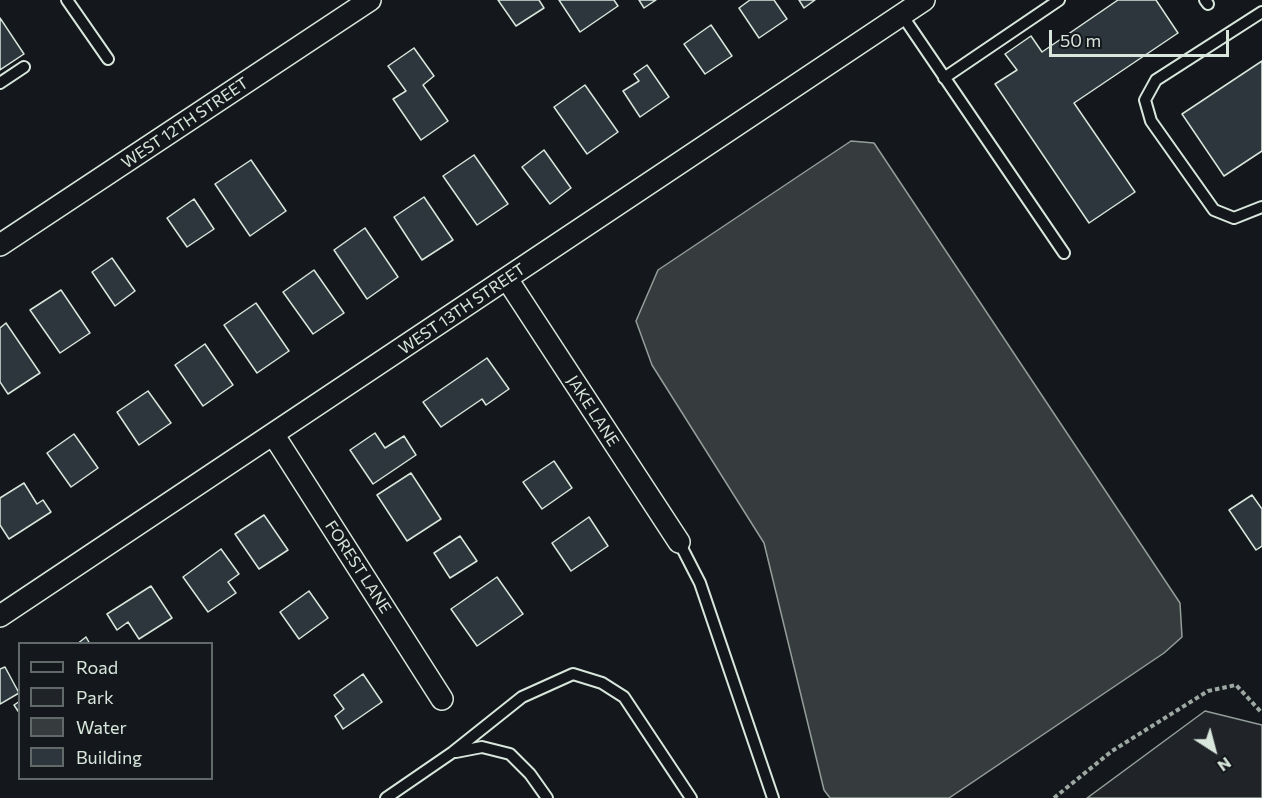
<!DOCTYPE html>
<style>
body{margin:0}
#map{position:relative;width:1262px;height:798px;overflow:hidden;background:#14181c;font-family:Commissioner,sans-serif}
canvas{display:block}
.legend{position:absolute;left:18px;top:642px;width:195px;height:138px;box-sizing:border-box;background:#14181c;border:2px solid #626a69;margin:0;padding:8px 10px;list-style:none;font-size:18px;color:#d8e6dc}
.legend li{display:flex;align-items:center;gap:12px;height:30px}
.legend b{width:30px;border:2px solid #626a69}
.north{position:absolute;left:1184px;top:720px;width:60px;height:60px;-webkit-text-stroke:4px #14181c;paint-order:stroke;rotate:144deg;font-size:16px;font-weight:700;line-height:24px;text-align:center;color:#d8e6dc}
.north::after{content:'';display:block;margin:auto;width:21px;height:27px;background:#d8e6dc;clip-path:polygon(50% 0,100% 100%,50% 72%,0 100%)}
.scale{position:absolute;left:1049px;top:30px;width:180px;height:27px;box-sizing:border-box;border:3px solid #d8e6dc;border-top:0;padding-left:8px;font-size:18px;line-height:21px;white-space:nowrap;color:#d8e6dc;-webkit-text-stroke:4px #14181c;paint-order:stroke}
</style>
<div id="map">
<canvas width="1262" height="798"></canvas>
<ul class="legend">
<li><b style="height:8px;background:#14181c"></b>Road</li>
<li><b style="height:16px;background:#202428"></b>Park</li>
<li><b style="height:16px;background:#363b3e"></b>Water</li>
<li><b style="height:16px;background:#2c363c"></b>Building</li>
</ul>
<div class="north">N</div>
<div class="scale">50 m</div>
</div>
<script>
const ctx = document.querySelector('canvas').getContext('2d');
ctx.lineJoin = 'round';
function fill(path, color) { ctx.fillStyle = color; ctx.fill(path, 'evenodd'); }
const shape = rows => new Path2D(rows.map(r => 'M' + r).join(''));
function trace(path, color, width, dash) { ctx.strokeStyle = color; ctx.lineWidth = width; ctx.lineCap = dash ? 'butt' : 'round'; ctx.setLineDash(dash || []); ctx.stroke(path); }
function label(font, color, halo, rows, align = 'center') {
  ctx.font = font + ' Commissioner,sans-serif'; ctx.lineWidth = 4.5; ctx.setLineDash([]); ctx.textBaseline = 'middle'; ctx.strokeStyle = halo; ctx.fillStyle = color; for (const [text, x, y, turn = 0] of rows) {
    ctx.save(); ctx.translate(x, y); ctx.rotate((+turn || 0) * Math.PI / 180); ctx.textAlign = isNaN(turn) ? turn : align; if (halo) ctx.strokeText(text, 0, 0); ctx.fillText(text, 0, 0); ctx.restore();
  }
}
const green = shape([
 [1205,711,1262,725,1262,798,1087,798,1205,711]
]);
fill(green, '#202428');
trace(green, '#939e99', 1.5);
const water = shape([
 [851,141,874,143,1180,603,1182,637,1164,653,949,798,830,798,824,790,764,543,652,365,636,321,658,270,851,141]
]);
fill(water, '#363b3e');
trace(water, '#939e99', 1.5);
const building = shape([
 [498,0,539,0,544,8,516,26,498,0],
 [559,0,614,0,618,6,580,32,559,0],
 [639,0,656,0,644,8,639,0],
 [750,0,774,0,787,19,759,38,739,8,750,0],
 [799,0,815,0,804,8,799,0],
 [1118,0,1156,0,1178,33,1074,103,1135,192,1089,223,995,84,1017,70,1005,54,1031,36,1042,52,1118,0],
 [0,18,24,54,0,70,0,18],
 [711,25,732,56,705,74,684,44,711,25],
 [414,48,434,76,423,85,448,121,421,140,393,99,406,91,388,66,414,48],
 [1262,61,1262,151,1224,176,1182,114,1262,61],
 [647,65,669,97,640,117,623,91,639,81,634,74,647,65],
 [585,85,618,132,587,154,554,107,585,85],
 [544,150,571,188,550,204,522,167,544,150],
 [474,155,508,204,477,225,443,176,474,155],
 [251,160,286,211,250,236,215,184,251,160],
 [424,197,453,240,422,260,394,217,424,197],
 [194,199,214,229,187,247,167,218,194,199],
 [365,228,398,277,367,299,334,250,365,228],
 [112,258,135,291,115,306,92,272,112,258],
 [314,270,344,313,313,334,283,292,314,270],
 [61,290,90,333,60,353,30,310,61,290],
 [256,303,289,351,257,373,224,325,256,303],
 [6,323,40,373,8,394,0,382,0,328,6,323],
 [205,344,233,385,203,406,175,365,205,344],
 [487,358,509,389,486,405,482,399,441,427,423,402,487,358],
 [148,391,171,423,139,445,117,412,148,391],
 [375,433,385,448,404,436,416,455,373,484,350,450,375,433],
 [74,434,98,468,71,487,47,453,74,434],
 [554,461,572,488,542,509,523,482,554,461],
 [411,473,441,519,407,541,377,495,411,473],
 [24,483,37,504,43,500,51,512,9,539,0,525,0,498,24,483],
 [1252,495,1262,509,1262,546,1256,550,1229,510,1252,495],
 [264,515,288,550,259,569,235,534,264,515],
 [589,517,608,546,571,571,552,543,589,517],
 [460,536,477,561,450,578,434,553,460,536],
 [221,549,239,574,228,582,236,593,208,612,183,577,221,549],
 [497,577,523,614,477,646,451,609,497,577],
 [151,586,172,618,139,639,128,622,117,630,107,614,151,586],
 [309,591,328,618,299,639,280,612,309,591],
 [86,637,90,644,77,644,86,637],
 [5,667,19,693,0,704,0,669,5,667],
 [363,674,382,702,343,729,335,716,344,709,334,695,363,674],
 [20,701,20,714,14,705,20,701]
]);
fill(building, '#2c363c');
trace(building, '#d8e6dc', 1.5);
const lane = shape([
 [67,0,108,59],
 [1205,0,1208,4],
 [1262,12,1156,80,1145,100,1151,121,1214,210,1234,218,1262,207],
 [902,15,1064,253],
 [944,78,1059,0],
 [0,83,24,67],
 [679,542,700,583,773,798],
 [456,752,482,747,510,754,530,774,547,798],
 [386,798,453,752,522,697,573,674,602,683,624,697,691,798]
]);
const street = shape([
 [0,245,370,0],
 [507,279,679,542],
 [273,434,442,699],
 [0,616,924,0]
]);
trace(lane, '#d8e6dc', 14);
trace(street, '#d8e6dc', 24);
trace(shape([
 [1054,798,1112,751,1208,691,1236,685,1262,713]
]), '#9da8a2', 4, [4.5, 3]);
trace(lane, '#14181c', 10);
trace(street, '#14181c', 21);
label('16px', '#d8e6dc', '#14181c', [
 ["WEST 12TH STREET",185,123,-34],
 ["WEST 13TH STREET",462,309,-34],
 ["JAKE LANE",593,411,57],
 ["FOREST LANE",358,567,57]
]);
</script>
